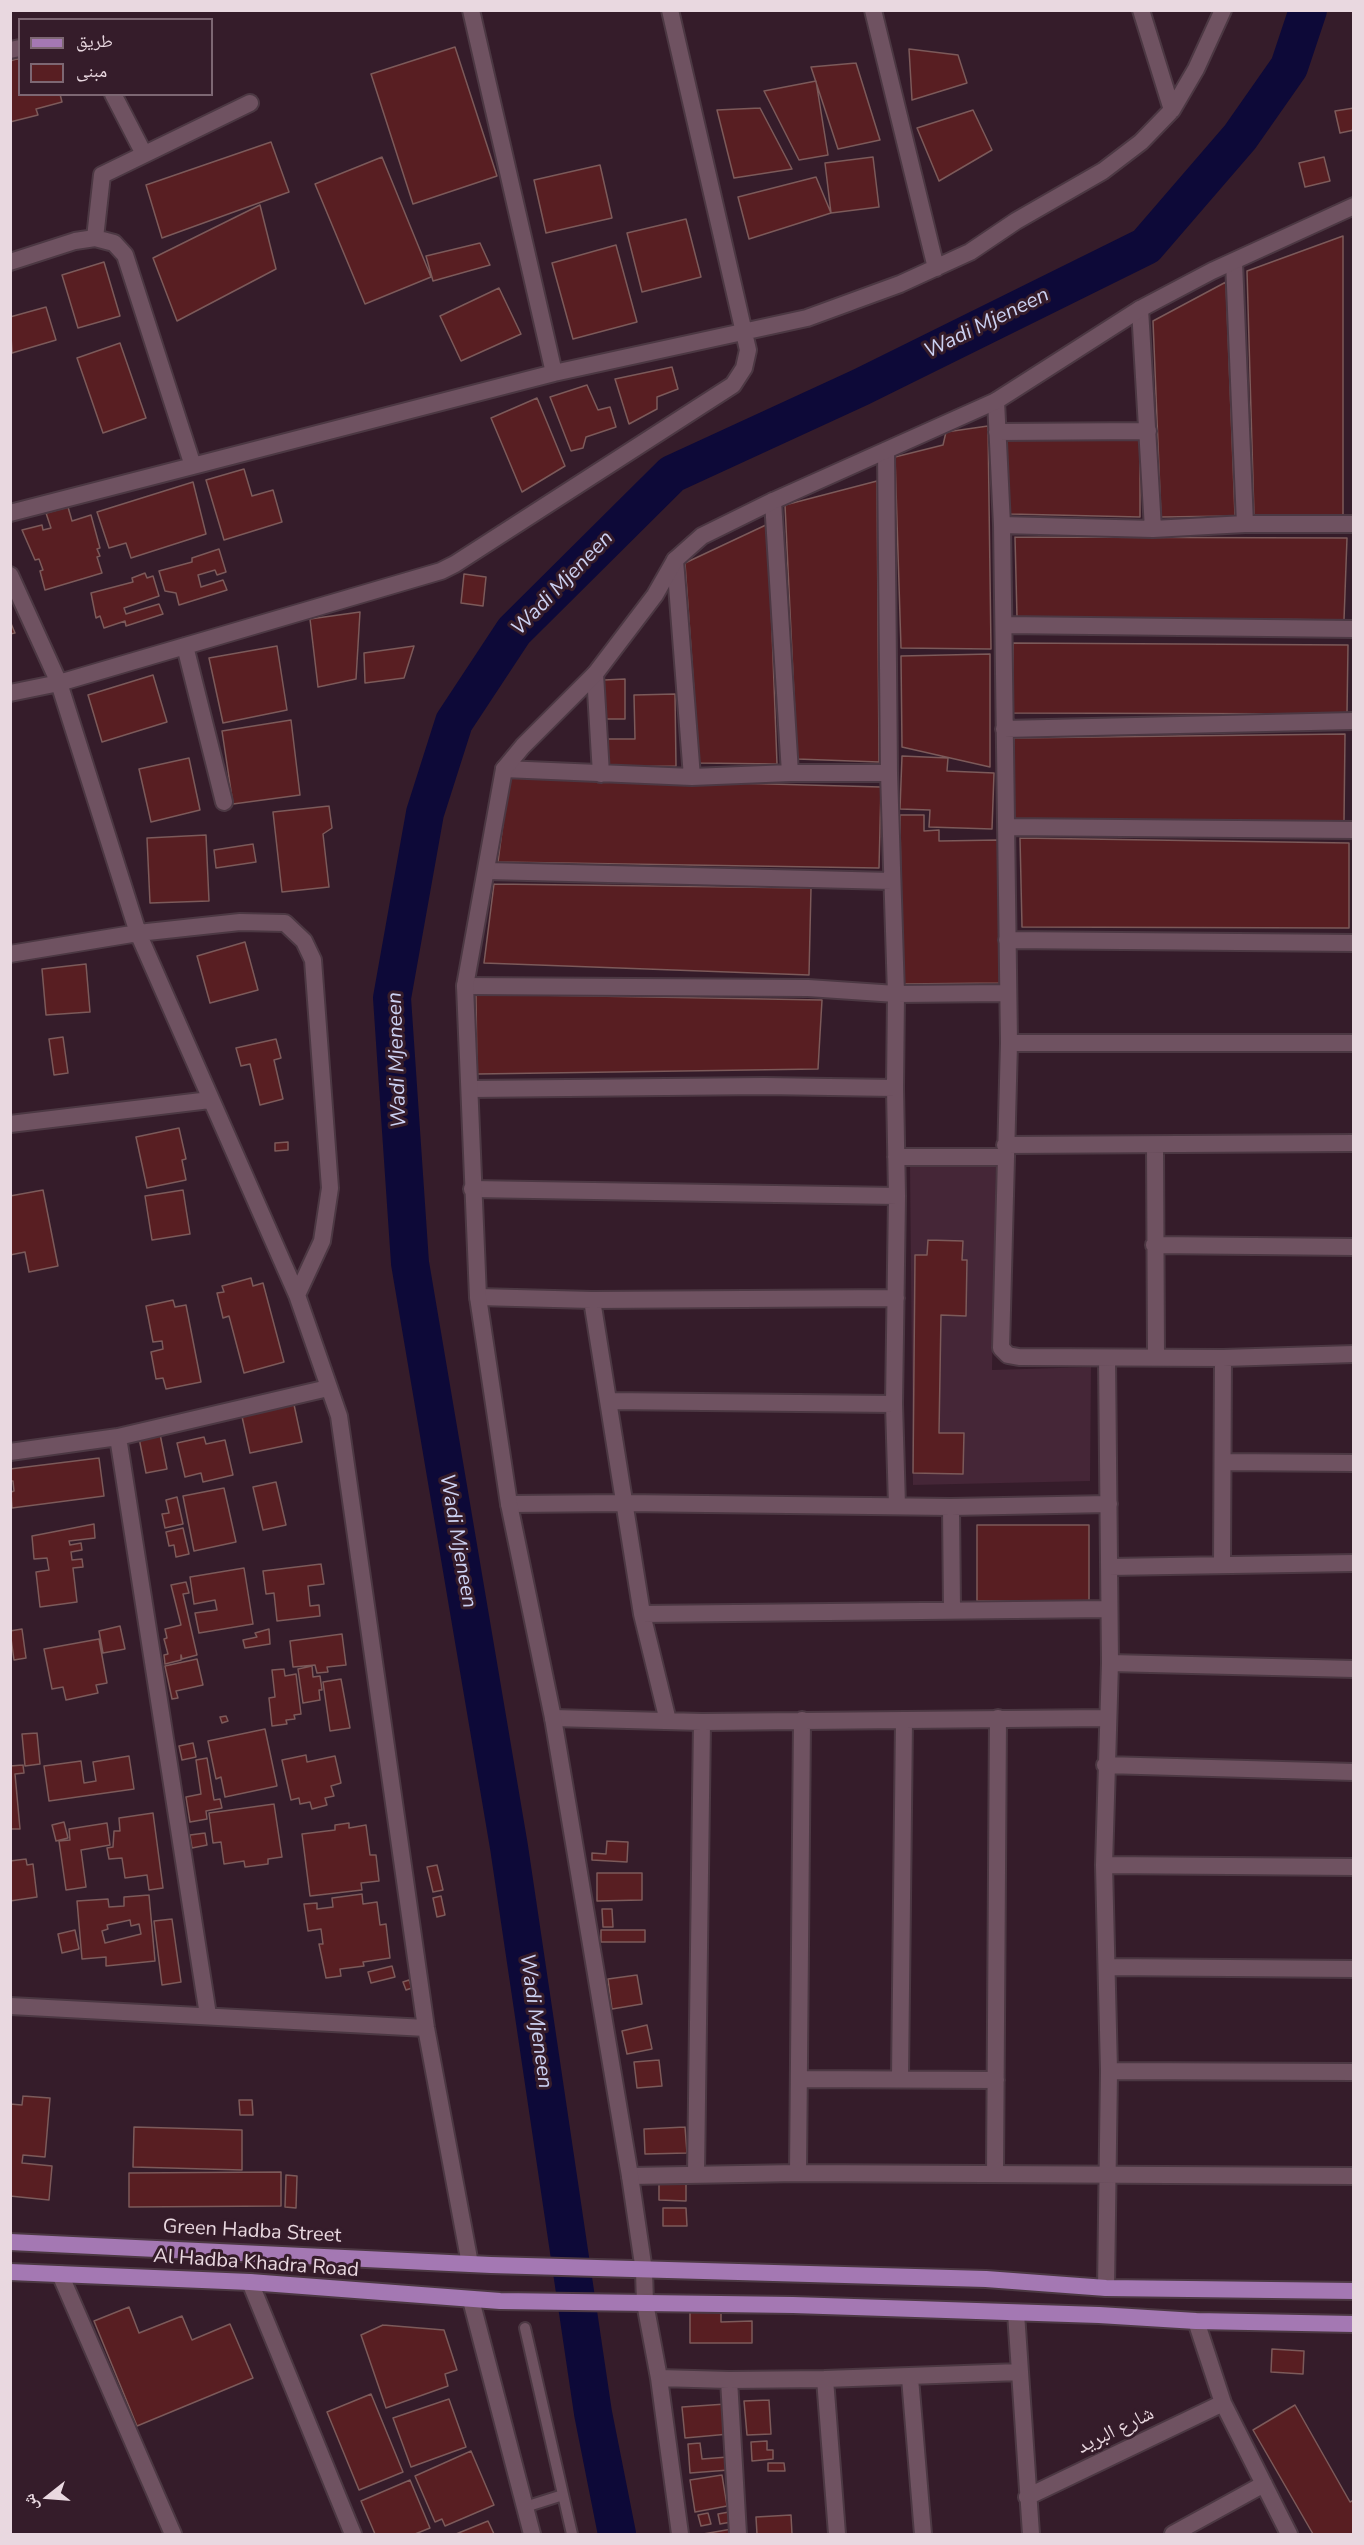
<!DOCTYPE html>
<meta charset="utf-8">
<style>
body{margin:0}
#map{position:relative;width:1364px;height:2545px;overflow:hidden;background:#351c2a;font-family:"Nunito Sans","Noto Naskh Arabic",sans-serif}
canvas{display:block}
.frame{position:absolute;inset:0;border:12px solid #e9d8e0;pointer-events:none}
.legend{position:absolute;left:18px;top:18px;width:195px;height:78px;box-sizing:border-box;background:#351c2a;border:2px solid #7d6773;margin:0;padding:8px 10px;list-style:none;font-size:18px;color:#e9d8e0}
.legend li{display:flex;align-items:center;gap:12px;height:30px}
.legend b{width:30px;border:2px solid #7d6773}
.north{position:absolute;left:18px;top:2467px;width:60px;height:60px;-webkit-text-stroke:4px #351c2a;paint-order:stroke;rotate:253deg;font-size:16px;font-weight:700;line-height:24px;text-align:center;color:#e9d8e0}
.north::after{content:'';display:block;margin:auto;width:21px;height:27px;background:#e9d8e0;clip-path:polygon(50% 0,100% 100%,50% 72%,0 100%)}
</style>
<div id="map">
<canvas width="1364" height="2545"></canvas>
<div class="frame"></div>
<ul class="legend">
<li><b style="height:8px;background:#a478b3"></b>طريق</li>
<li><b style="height:16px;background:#581e22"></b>مبنى</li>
</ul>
<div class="north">ش</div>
</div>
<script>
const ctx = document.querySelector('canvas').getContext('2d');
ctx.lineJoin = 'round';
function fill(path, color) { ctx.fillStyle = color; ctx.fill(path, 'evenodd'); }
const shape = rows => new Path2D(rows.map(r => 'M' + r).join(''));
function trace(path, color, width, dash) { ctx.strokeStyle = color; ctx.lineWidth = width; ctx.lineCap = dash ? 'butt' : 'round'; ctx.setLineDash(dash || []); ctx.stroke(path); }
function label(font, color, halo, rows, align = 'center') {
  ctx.font = font + ' "Nunito Sans","Noto Naskh Arabic",sans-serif'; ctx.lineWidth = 6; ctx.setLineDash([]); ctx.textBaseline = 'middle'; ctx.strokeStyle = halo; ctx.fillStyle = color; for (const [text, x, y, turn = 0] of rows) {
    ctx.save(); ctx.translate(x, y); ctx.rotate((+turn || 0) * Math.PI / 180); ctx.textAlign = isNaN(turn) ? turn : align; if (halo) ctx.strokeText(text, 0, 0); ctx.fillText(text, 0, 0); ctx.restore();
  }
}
fill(shape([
 [910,1163,996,1163,992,1370,1091,1367,1090,1481,913,1485]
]), '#452637');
trace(shape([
 [617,2534,593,2413,509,1847,410,1263,392,998,425,813,454,722,514,631,672,474,861,387,1146,246,1240,137,1289,67,1308,10]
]), '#0d0938', 38);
const building = shape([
 [455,47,497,176,413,204,371,74,455,47],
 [909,49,958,55,967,83,912,100,909,49],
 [20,58,20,94,60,94,62,102,36,109,38,115,10,122,10,61,20,58],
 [856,63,880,140,838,149,811,67,856,63],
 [816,81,828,155,799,160,764,91,816,81],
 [760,108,792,169,734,178,717,110,760,108],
 [1354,108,1354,130,1340,133,1335,111,1354,108],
 [973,110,992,150,939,181,917,128,973,110],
 [271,142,289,192,162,238,146,185,271,142],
 [382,157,431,277,365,304,315,184,382,157],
 [873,157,879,207,831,213,825,163,873,157],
 [1324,157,1330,181,1305,187,1299,163,1324,157],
 [600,165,612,218,546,233,534,180,600,165],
 [816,177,831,213,749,239,738,197,816,177],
 [260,205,276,269,177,321,153,258,260,205],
 [686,219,701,277,642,292,627,233,686,219],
 [1343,236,1343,517,1254,516,1247,271,1343,236],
 [480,243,490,265,433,281,426,256,480,243],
 [616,245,637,322,573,339,552,263,616,245],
 [104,262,120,316,78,328,62,275,104,262],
 [1226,282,1235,516,1161,517,1153,321,1226,282],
 [499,288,521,334,461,361,440,316,499,288],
 [46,307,56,340,12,353,10,317,46,307],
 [120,343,146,418,103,433,77,358,120,343],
 [672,367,678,389,657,397,657,409,629,424,615,379,672,367],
 [587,385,598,410,610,407,616,427,586,437,583,448,571,451,550,397,587,385],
 [537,398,565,466,522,492,491,418,537,398],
 [988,426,991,649,901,648,895,457,943,445,946,432,988,426],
 [1005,439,1140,440,1140,517,1010,514,1005,439],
 [244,469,252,496,273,490,282,522,224,540,206,480,244,469],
 [877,481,879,762,797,759,785,505,877,481],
 [193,482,206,534,131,558,126,543,109,548,97,512,193,482],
 [68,507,72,521,91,515,100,548,97,549,100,556,97,557,102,573,45,590,40,571,43,570,39,559,35,560,22,530,42,525,43,530,51,528,46,513,68,507],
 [768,524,777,764,699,763,685,563,768,524],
 [1015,537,1347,538,1344,620,1017,617,1015,537],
 [219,549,226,572,217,575,215,570,198,575,201,587,223,580,227,590,179,605,176,593,165,591,159,571,192,562,192,558,219,549],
 [145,573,147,578,153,576,159,596,124,608,126,614,159,604,163,614,126,626,125,621,104,628,100,616,96,618,91,593,133,582,132,578,145,573],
 [464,574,486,577,483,606,461,603,464,574],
 [360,612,356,679,318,687,310,619,360,612],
 [10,621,15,633,10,634,10,621],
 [1013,643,1348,645,1347,714,1013,713,1013,643],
 [277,646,287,710,223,723,209,658,277,646],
 [414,646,404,678,365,683,364,653,414,646],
 [990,654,990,767,902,747,901,656,990,654],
 [153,675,167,722,102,742,88,695,153,675],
 [625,679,625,719,605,719,604,680,625,679],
 [675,694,676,766,607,767,606,739,635,739,634,695,675,694],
 [291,720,300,795,233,804,222,731,291,720],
 [1345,734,1344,822,1014,819,1014,738,1345,734],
 [902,756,948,758,947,771,994,773,992,829,929,827,930,810,900,809,902,756],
 [189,758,200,810,151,822,139,769,189,758],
 [509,777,881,787,879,868,498,862,509,777],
 [329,806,332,828,323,834,329,887,282,892,273,812,329,806],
 [900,815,924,815,924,831,939,830,939,841,999,840,1000,983,902,984,900,815],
 [206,835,209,901,150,903,147,838,206,835],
 [1020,838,1349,843,1349,928,1022,927,1020,838],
 [253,844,256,862,216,868,214,850,253,844],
 [494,884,811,888,809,975,484,963,494,884],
 [245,942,258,990,210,1003,197,956,245,942],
 [86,964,90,1012,46,1015,42,969,86,964],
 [476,994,822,1000,818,1069,477,1074,476,994],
 [63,1037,68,1073,54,1075,49,1039,63,1037],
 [276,1039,281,1058,274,1060,283,1099,260,1105,250,1064,241,1066,236,1048,276,1039],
 [179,1128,186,1159,182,1160,186,1180,147,1188,136,1137,179,1128],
 [288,1142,288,1150,275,1151,275,1143,288,1142],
 [43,1190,58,1266,29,1272,25,1252,10,1255,10,1196,43,1190],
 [183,1190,190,1234,152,1240,145,1196,183,1190],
 [928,1240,963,1241,962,1260,967,1260,966,1316,941,1315,939,1433,964,1433,963,1474,913,1473,915,1255,927,1255,928,1240],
 [251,1278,253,1286,263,1283,284,1362,244,1373,229,1316,223,1318,217,1293,224,1292,222,1286,251,1278],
 [173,1300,175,1307,186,1305,201,1382,166,1389,163,1378,156,1379,151,1352,163,1349,162,1341,153,1342,146,1306,173,1300],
 [293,1400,302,1442,250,1453,241,1412,293,1400],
 [160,1434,167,1469,146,1473,139,1438,160,1434],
 [204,1437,206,1444,225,1440,233,1475,203,1482,201,1473,185,1477,177,1443,204,1437],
 [99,1458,104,1496,12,1508,11,1492,14,1491,13,1481,10,1481,10,1469,99,1458],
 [276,1482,286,1525,263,1530,253,1487,276,1482],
 [224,1488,236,1542,194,1551,183,1496,224,1488],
 [177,1497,183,1524,165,1528,162,1514,169,1513,166,1500,177,1497],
 [94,1524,95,1538,69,1541,70,1545,81,1543,82,1550,71,1552,72,1560,82,1559,83,1567,73,1568,77,1602,40,1607,36,1572,49,1570,47,1558,34,1559,32,1536,94,1524],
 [977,1525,1089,1525,1089,1601,977,1601,977,1525],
 [183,1528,189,1554,176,1557,174,1545,169,1546,166,1532,183,1528],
 [321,1564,324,1584,308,1586,310,1606,319,1605,320,1616,277,1621,274,1593,266,1594,263,1571,321,1564],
 [244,1568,253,1624,199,1633,195,1613,217,1610,215,1600,194,1604,190,1577,244,1568],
 [186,1582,189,1593,183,1594,197,1655,182,1659,181,1655,181,1660,165,1664,164,1655,168,1654,164,1639,167,1638,165,1629,181,1625,171,1585,186,1582],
 [120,1626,125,1649,103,1653,99,1631,120,1626],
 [22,1629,26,1658,14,1660,10,1631,22,1629],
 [269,1629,270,1644,245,1648,243,1640,257,1637,255,1633,269,1629],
 [342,1634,346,1665,327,1667,328,1672,317,1673,315,1665,293,1667,290,1641,342,1634],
 [99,1639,107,1683,96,1685,98,1693,66,1700,63,1687,52,1689,44,1649,99,1639],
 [197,1659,203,1685,176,1691,178,1698,172,1699,165,1666,197,1659],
 [312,1666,313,1677,320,1676,322,1690,319,1690,320,1700,303,1703,298,1669,312,1666],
 [284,1669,285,1676,296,1674,301,1714,294,1715,295,1719,286,1720,287,1724,272,1726,269,1698,275,1697,272,1670,284,1669],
 [341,1679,350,1728,330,1731,323,1682,341,1679],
 [226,1716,228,1721,222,1723,220,1717,226,1716],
 [265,1729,277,1786,225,1797,221,1777,216,1779,208,1741,265,1729],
 [37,1733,40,1764,25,1766,22,1734,37,1733],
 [193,1743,196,1757,182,1760,179,1746,193,1743],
 [306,1755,307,1762,335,1756,341,1783,331,1786,334,1796,325,1798,327,1805,312,1809,310,1802,300,1804,299,1798,291,1800,282,1760,306,1755],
 [129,1756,134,1789,49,1801,44,1766,81,1761,84,1783,96,1781,93,1762,129,1756],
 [207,1758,214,1800,220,1799,222,1808,206,1811,207,1819,190,1822,186,1797,201,1794,196,1760,207,1758],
 [23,1765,24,1773,15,1774,20,1829,10,1829,10,1766,23,1765],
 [274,1804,282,1857,268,1859,268,1864,245,1867,244,1861,224,1864,221,1842,213,1843,209,1813,274,1804],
 [153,1813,163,1888,149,1890,147,1875,125,1878,122,1858,109,1859,107,1848,113,1847,114,1831,120,1831,119,1818,153,1813],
 [64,1822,68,1838,56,1841,52,1825,64,1822],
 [107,1823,110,1845,81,1850,86,1887,66,1890,59,1841,70,1840,69,1829,107,1823],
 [349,1823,349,1828,366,1825,370,1855,376,1855,379,1881,361,1883,362,1890,310,1896,302,1834,335,1830,335,1825,349,1823],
 [205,1833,207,1845,192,1848,190,1835,205,1833],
 [607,1841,628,1842,627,1862,592,1860,592,1853,606,1854,607,1841],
 [26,1859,27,1865,33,1864,37,1897,10,1901,10,1861,26,1859],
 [437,1865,443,1890,433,1892,427,1867,437,1865],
 [597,1873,642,1873,642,1900,597,1901,597,1873],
 [362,1894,363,1904,377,1902,380,1925,386,1924,390,1958,363,1962,364,1966,340,1969,341,1976,326,1978,319,1944,323,1944,321,1929,308,1931,304,1904,317,1903,317,1909,333,1907,332,1898,362,1894],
 [149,1895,155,1961,106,1966,106,1957,82,1959,77,1901,108,1899,109,1907,124,1906,124,1897,149,1895],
 [441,1896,445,1915,437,1917,433,1898,441,1896],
 [602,1909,612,1909,613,1927,603,1927,602,1909],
 [172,1919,181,1982,162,1985,154,1921,172,1919],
 [130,1920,131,1926,139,1924,141,1934,105,1943,102,1931,108,1929,107,1925,130,1920],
 [75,1930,79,1949,62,1953,58,1934,75,1930],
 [601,1930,645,1930,645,1942,601,1942,601,1930],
 [392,1966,395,1977,371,1983,368,1972,392,1966],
 [637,1975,642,2004,612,2009,608,1979,637,1975],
 [409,1980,412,1988,406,1990,403,1982,409,1980],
 [647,2025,652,2049,627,2054,622,2031,647,2025],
 [659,2060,662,2086,637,2088,634,2062,659,2060],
 [23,2096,50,2098,45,2157,23,2155,22,2163,52,2166,49,2200,10,2196,10,2104,22,2105,23,2096],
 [239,2100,252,2100,253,2115,240,2115,239,2100],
 [134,2127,242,2130,242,2170,133,2167,134,2127],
 [685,2127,687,2153,645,2154,644,2129,685,2127],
 [281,2172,281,2206,129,2207,129,2173,281,2172],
 [286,2175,297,2176,296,2208,285,2207,286,2175],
 [659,2180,686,2181,686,2201,659,2200,659,2180],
 [663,2208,686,2208,687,2226,663,2226,663,2208],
 [129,2307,139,2333,182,2316,192,2340,230,2324,253,2378,137,2426,94,2321,129,2307],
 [690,2307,721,2307,721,2322,752,2321,752,2343,690,2343,690,2307],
 [383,2325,444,2330,457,2370,445,2374,448,2386,386,2408,361,2335,383,2325],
 [1272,2349,1304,2351,1303,2374,1271,2372,1272,2349],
 [371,2394,403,2472,359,2490,327,2412,371,2394],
 [449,2399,466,2447,411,2467,393,2418,449,2399],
 [769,2400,771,2434,747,2435,744,2401,769,2400],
 [726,2404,729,2434,685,2438,682,2407,726,2404],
 [1295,2405,1350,2502,1354,2500,1354,2534,1313,2534,1253,2430,1295,2405],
 [767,2441,767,2450,773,2450,773,2459,752,2461,751,2442,767,2441],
 [700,2443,702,2459,728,2457,729,2470,690,2473,688,2444,700,2443],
 [471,2451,494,2505,445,2526,442,2519,435,2522,415,2476,471,2451],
 [768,2463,784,2463,785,2471,768,2471,768,2463],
 [722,2475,727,2506,695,2512,690,2480,722,2475],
 [410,2480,430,2528,415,2534,375,2534,361,2501,410,2480],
 [729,2512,731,2522,720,2524,718,2514,729,2512],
 [708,2513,711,2524,701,2526,698,2515,708,2513],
 [791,2515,792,2534,757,2534,756,2517,791,2515],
 [488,2521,494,2534,456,2534,488,2521],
 [732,2529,733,2534,703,2534,732,2529]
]);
fill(building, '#581e22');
trace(building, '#7c5a5a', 1.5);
const service = shape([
 [525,2328,572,2534],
 [525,2507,563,2495]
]);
const minor = shape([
 [471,10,554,373],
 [873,10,936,268],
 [1141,10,1172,110],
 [10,50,20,48],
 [113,94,144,154],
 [95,238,102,175,250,103],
 [10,262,75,241,95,238,114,243,125,255,193,466],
 [1234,262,1245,524],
 [1140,309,1153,529],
 [996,401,1002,525,1009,1043,1001,1348,1008,1355,1019,1357,1223,1358,1354,1354],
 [997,432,1148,431],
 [886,451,889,773,896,994,895,1088,897,1196,894,1404,897,1506],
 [773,501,790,773],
 [10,513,554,373,807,318,900,284,970,252,1016,221,1103,171,1141,142,1172,110,1196,69,1223,10],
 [1002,525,1153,529,1245,524,1354,524],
 [675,560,692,777],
 [10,575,59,683,138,933,297,1295,339,1416,426,2028,470,2264],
 [1004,625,1354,629],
 [185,646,224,802],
 [595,674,601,774],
 [10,693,59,683,441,571,455,564,733,385,744,368,748,350,670,10],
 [1004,729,1354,721],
 [504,769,692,777,790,773,889,773],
 [1006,827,1354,830],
 [487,871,892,881],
 [1007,940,1354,943],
 [10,954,138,933,240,922,285,923,304,941,313,960,330,1188,322,1241,297,1295],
 [465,986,808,988,896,994,1008,993],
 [1009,1043,1354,1043],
 [470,1089,764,1086,895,1088],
 [10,1124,210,1100],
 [1005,1145,1354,1143],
 [1155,1145,1156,1357],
 [896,1157,1005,1157],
 [472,1189,897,1196],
 [1154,1245,1354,1247],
 [478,1297,592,1300,896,1298],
 [592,1300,642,1614,668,1721],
 [608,1401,894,1404],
 [118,1437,208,2015],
 [10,1452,118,1437,328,1388],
 [1223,1462,1354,1463],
 [509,1504,625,1503,951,1507,1109,1504],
 [951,1507,952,1610],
 [1222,1564,1223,1358],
 [1109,1567,1354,1563],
 [642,1614,1109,1609],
 [1110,1663,1354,1669],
 [553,1718,702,1722,1107,1718],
 [1105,1765,1354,1772],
 [1104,1865,1354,1867],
 [1107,1967,1354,1969],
 [10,2006,426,2028],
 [1109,2071,1354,2072],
 [900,2078,904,1720],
 [799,2079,996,2080],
 [798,2173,802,1720],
 [696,2174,702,1722],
 [995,2174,998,1718],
 [630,2176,798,2173,1354,2176],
 [60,2274,173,2534],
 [250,2282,353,2534],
 [1106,2288,1109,2071,1104,1865,1110,1663,1107,1358],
 [471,2300,532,2534],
 [645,2303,659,2378,680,2534],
 [1016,2313,1031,2534],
 [1196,2321,1223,2403,1289,2534],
 [659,2378,729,2380,825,2379,1020,2372],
 [910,2378,923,2534],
 [825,2379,837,2534],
 [729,2380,738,2534],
 [1027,2497,1223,2403],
 [1173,2534,1264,2484]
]);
const tertiary = shape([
 [645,2303,644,2271,630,2176,553,1718,509,1504,478,1297,465,986,504,769,523,746,595,674,655,595,675,560,702,536,773,501,996,401,1140,309,1212,271,1354,206]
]);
const primary = shape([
 [10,2242,491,2265,986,2279,1106,2288,1354,2291],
 [10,2272,250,2282,500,2301,793,2305,1099,2315,1196,2321,1354,2324]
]);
trace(service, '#4c3843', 14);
trace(minor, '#4c3843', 20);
trace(tertiary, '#4c3843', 20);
trace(primary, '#4c3843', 20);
trace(service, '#6f5261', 10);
trace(minor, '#6f5261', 16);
trace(tertiary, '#6f5261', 16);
trace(primary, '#a478b3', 16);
label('20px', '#e9d8e0', '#351c2a', [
 ["Green Hadba Street",252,2232,3],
 ["Al Hadba Khadra Road",256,2264,4],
 ["شارع البريد",1116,2431,-26]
]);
label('italic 21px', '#ccd1f2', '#351c2a', [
 ["Wadi Mjeneen",987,324,-26],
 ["Wadi Mjeneen",563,584,-46],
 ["Wadi Mjeneen",398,1060,-92],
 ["Wadi Mjeneen",457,1541,80],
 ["Wadi Mjeneen",535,2021,82]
]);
</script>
